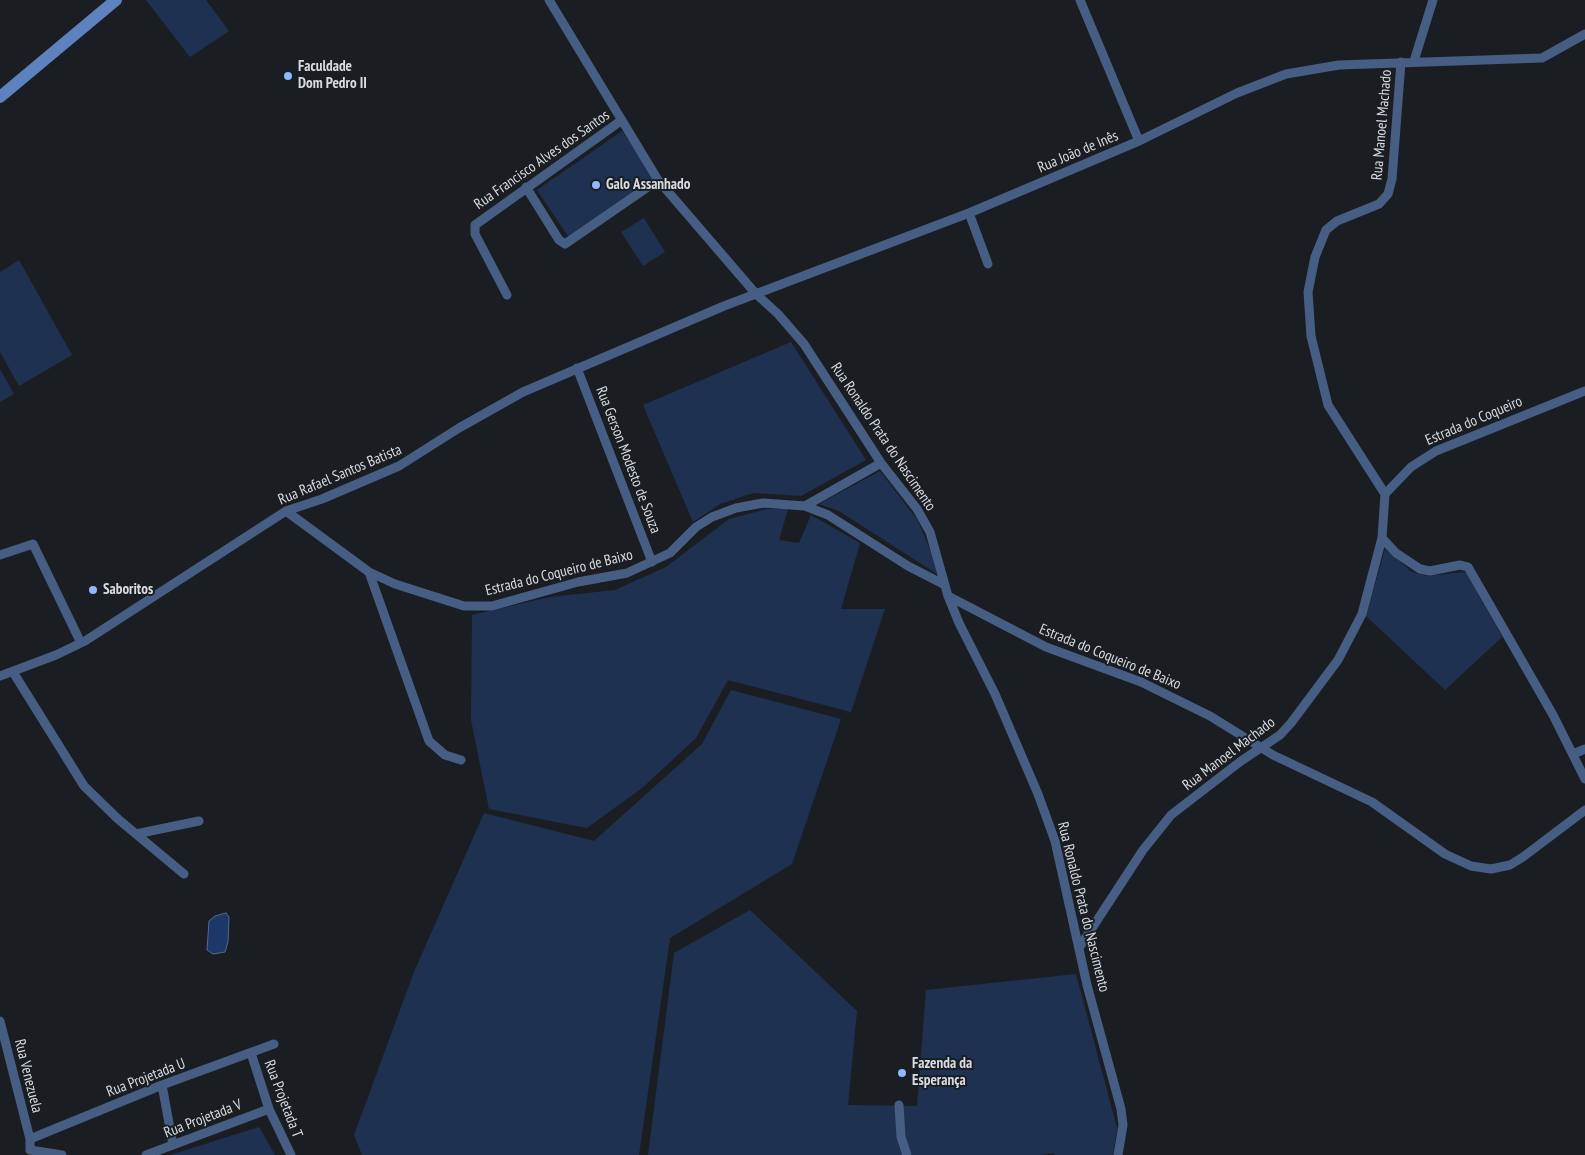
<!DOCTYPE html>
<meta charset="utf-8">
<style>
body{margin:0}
canvas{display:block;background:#1a1e23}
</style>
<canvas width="1585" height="1155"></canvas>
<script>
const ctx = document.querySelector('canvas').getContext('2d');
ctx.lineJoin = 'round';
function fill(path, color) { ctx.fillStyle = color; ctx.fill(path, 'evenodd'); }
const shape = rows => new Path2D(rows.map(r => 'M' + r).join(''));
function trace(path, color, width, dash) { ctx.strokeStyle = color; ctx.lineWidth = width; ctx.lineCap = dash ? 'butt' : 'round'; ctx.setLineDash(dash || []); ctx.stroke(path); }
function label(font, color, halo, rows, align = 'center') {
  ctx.font = font + ' "PT Sans Narrow",sans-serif'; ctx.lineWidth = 4; ctx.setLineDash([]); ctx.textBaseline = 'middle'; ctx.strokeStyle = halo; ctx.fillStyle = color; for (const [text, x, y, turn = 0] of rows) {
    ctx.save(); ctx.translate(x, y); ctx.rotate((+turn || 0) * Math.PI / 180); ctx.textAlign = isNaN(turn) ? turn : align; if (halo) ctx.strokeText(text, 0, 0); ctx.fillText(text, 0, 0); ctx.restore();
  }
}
fill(shape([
 [146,0,206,0,229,31,190,57],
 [622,131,655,180,570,239,537,190],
 [644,218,665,252,643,266,621,232],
 [19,260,72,355,19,386,0,352,0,272],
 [791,342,866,460,801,496,753,493,720,504,693,522,643,405],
 [0,369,14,394,0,402],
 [880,471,918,521,931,552,937,574,839,511,819,504],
 [767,509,788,509,779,540,799,543,811,515,860,543,841,609,885,609,851,712,728,680,696,738,642,788,587,828,489,809,471,720,472,615,550,597,615,590,666,567,729,519],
 [1385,549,1412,572,1427,576,1466,572,1502,637,1445,690,1366,616],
 [731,690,841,719,792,864,670,938,639,1155,362,1155,354,1135,414,972,484,813,594,841,702,744],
 [750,910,857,1011,848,1105,917,1106,926,990,1076,974,1117,1128,1113,1155,1054,1155,1054,1153,1040,1155,648,1155,674,953],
 [259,1127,275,1155,170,1155]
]), '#1e3150');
const water = shape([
 [226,913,229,917,228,942,225,952,213,954,207,950,209,921,215,916,226,913]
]);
fill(water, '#1c3868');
trace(water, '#54698c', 1);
trace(shape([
 [549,0,658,180,756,294,778,314,804,344,881,463,917,509,930,532,948,596,959,623,995,694,1038,794,1055,841,1087,985,1121,1109,1123,1125,1118,1155],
 [1080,0,1139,141],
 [1414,61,1433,0],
 [526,187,559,240,565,244,658,180],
 [969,213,988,264],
 [507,295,475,234,475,225,622,120],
 [577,368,652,562],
 [1385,494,1411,467,1436,451,1585,391],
 [805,506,881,463],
 [286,511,369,572,395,584,464,606,492,606,578,582,627,573,670,553,696,527,712,517,736,508,763,503,805,506,828,515,908,566,945,585],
 [1382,538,1396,553,1420,569,1430,571,1460,565,1468,567,1553,715,1585,779],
 [0,555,33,544,81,643],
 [369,572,429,741,445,755,461,760],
 [948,596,1046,647,1141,682,1210,716,1273,755,1372,802,1445,854,1471,866,1491,869,1510,865,1523,857,1585,810],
 [13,672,84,786,118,819,184,874],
 [0,676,56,655,85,641,286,511,322,499,399,466,459,428,523,392,724,306,969,213,1139,141,1237,93,1286,74,1339,65,1542,58,1585,34],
 [1573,754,1585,749],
 [136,834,199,821],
 [1079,948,1143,850,1171,815,1241,761,1280,735,1291,723,1338,660,1362,614,1382,538,1385,494,1328,405,1311,336,1308,292,1315,257,1326,230,1337,221,1379,204,1388,194,1392,179,1401,62],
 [0,1021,30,1139,30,1150,62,1155],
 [251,1053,269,1109,291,1155],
 [162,1085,173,1145],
 [899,1105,901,1137,907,1155],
 [30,1139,162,1085,274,1044],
 [146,1155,269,1109]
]), '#475e84', 9);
trace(shape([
 [0,97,116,0]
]), '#5e82bf', 12);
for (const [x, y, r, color] of [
 [288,76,5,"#8fb8fd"],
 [596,185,5,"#8fb8fd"],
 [93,590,5,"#8fb8fd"],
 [902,1073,5,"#8fb8fd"]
]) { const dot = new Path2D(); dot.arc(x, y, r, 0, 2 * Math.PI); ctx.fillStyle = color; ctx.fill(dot); trace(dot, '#1a1e23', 2); }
label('bold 15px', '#d8dbdf', '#1a1e23', [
 ["Faculdade",298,67],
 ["Dom Pedro II",298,84],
 ["Galo Assanhado",606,185],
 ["Saboritos",103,590],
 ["Fazenda da",912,1064],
 ["Esperança",912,1081]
], 'left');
label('15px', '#d8dbdf', '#1a1e23', [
 ["Rua Manoel Machado",1382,125,-85],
 ["Rua João de Inês",1078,152,-23],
 ["Rua Francisco Alves dos Santos",542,160,-35],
 ["Estrada do Coqueiro",1474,421,-23],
 ["Rua Ronaldo Prata do Nascimento",883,437,56],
 ["Rua Gerson Modesto de Souza",628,460,69],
 ["Rua Rafael Santos Batista",340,475,-23],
 ["Estrada do Coqueiro de Baixo",559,573,-14],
 ["Estrada do Coqueiro de Baixo",1110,657,22],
 ["Rua Manoel Machado",1229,754,-37],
 ["Rua Ronaldo Prata do Nascimento",1083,907,76],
 ["Rua Venezuela",28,1076,76],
 ["Rua Projetada U",146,1078,-21],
 ["Rua Projetada T",283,1099,69],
 ["Rua Projetada V",203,1119,-21]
]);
</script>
